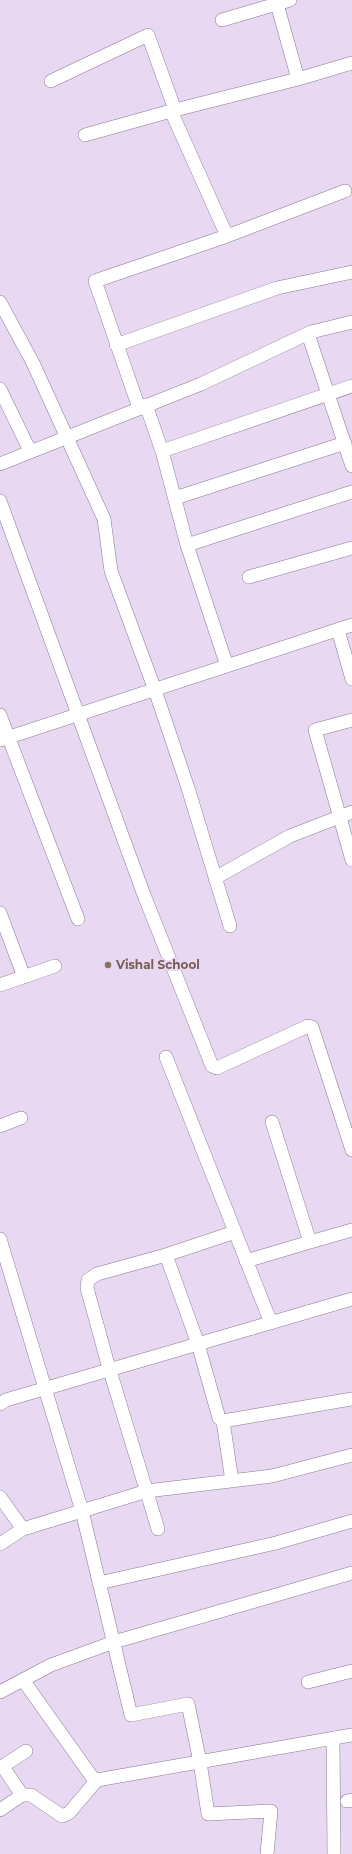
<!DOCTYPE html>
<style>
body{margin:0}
canvas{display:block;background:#e9d8f2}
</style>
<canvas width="352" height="1854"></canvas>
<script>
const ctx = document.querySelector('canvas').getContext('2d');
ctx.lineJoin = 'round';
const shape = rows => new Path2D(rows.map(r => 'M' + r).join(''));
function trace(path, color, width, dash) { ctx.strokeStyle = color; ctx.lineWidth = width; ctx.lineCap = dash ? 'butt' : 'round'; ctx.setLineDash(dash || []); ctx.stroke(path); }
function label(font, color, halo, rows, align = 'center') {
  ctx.font = font + ' Montserrat,sans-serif'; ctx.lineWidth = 4; ctx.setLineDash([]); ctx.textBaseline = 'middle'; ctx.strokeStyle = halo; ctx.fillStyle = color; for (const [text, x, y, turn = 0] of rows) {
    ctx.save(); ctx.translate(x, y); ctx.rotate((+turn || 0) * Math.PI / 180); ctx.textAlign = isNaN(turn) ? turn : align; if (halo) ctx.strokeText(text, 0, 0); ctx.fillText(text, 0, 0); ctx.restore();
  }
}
const minor = shape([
 [222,20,290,0],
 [298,79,352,63],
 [51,81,148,35,175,110],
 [85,135,171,111],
 [227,236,171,111,298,79,277,4],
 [0,302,33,363,104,519,111,571,155,690,188,788,230,926],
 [308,334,352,466],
 [116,345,277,288,352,272],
 [0,389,30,451],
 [146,405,162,451,187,545,227,666],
 [139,408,95,281,227,236,345,191],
 [162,451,352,386],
 [0,464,201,384,311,332,352,322],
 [175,498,345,443],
 [0,501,144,895,212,1066,217,1068,308,1026,312,1027,352,1150],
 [187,545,352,492],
 [249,577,352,548],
 [338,630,352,679],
 [0,715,78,919],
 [352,720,315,730,352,860],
 [0,740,352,625],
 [215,878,290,836,352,812],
 [0,913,24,977],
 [0,985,55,966],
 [166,1057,271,1323],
 [272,1122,310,1242,352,1230],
 [0,1126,21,1118],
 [0,1239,82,1511,131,1715,188,1704,200,1762,208,1814,271,1811,267,1854],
 [166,1255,198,1344,219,1418,223,1421,352,1399],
 [246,1261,310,1242],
 [0,1404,6,1400,352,1299],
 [223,1421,232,1481],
 [0,1497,23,1529],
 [158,1529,107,1361,87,1288,88,1280,97,1274,166,1255,235,1232],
 [0,1544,23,1529,147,1491,272,1476,352,1455],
 [99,1583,276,1543,352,1521],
 [23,1680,92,1777,97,1780,352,1735],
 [308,1682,352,1671],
 [0,1692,51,1665,114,1642,352,1573],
 [333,1738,334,1854],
 [3,1767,22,1795],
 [0,1768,26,1751],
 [347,1801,352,1800],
 [0,1810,22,1795,31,1795,62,1816,69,1813,97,1780]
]);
trace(minor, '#887990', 14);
trace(minor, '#fff', 13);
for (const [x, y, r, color] of [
 [108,965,4,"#8d6e63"]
]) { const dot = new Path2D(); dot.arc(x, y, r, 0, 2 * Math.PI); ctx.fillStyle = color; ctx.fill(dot); trace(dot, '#e9d8f2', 1.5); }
label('bold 12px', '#785e54', '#e9d8f2', [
 ["Vishal School",116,965]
], 'left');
</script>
